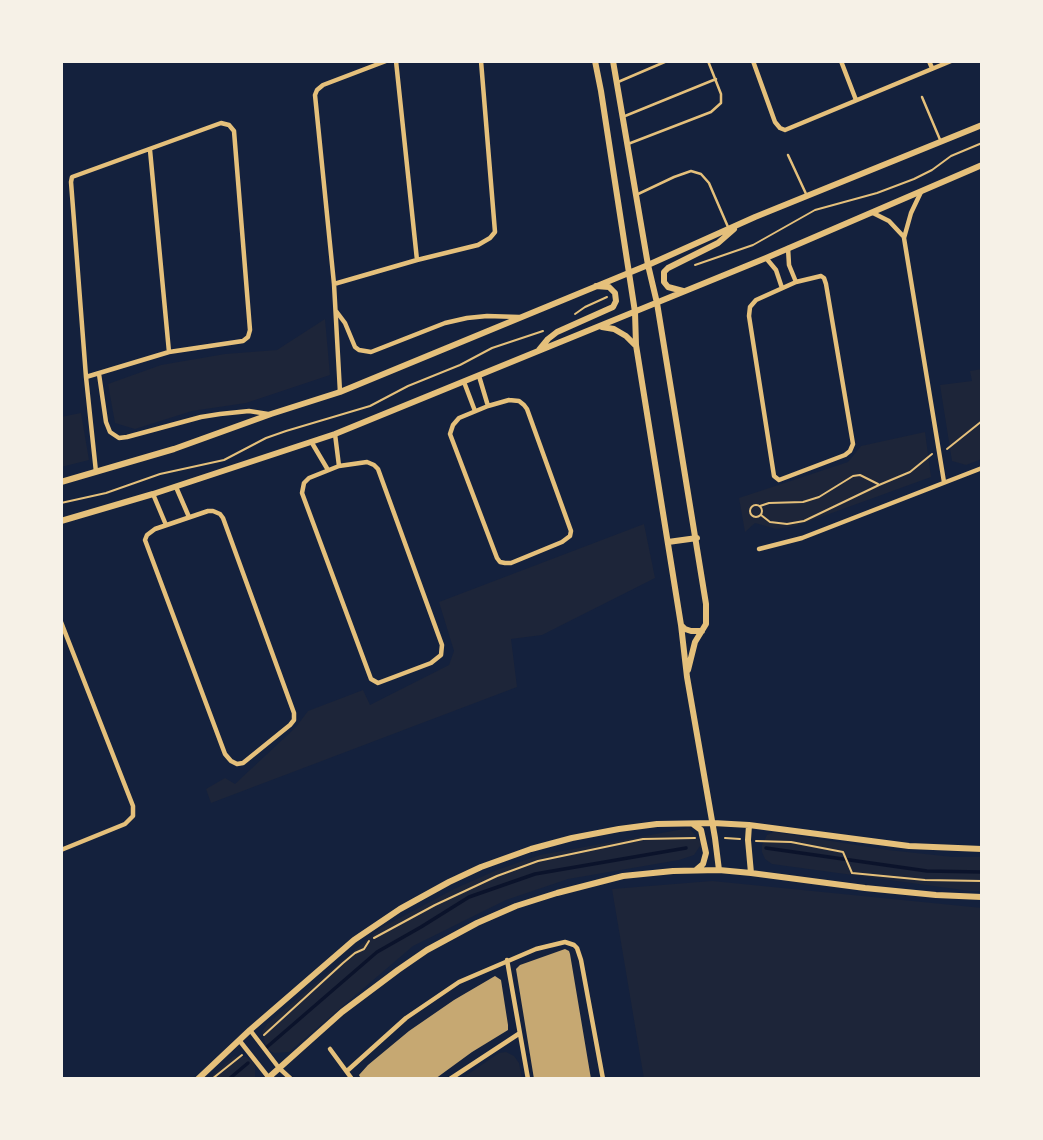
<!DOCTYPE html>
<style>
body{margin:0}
#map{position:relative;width:1043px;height:1140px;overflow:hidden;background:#14213d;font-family:Quicksand,sans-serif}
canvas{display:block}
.frame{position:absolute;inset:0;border:63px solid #f6f1e7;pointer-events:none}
</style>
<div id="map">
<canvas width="1043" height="1140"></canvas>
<div class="frame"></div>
</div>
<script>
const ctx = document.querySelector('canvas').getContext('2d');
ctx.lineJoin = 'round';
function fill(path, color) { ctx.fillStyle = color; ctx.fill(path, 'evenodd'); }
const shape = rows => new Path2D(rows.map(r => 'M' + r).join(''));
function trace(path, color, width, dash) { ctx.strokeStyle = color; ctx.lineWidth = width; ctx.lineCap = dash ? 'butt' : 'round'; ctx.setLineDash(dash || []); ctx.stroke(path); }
fill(shape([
 [325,319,330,375,246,403,192,411,135,429,115,423,108,384,161,365,225,354,277,350],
 [982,369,982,459,966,465,952,461,940,385,972,381,970,371],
 [81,413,89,460,61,467,61,417],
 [925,432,931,477,796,526,776,529,755,523,745,532,739,498,848,462,861,446],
 [644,524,655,578,542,635,511,639,517,687,211,803,206,789,225,778,235,784,296,727,308,711,363,690,370,705,449,665,454,651,439,602],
 [689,828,702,843,694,855,679,860,568,879,506,900,413,946,289,1052,274,1053,267,1049,262,1032,267,1024,381,928,454,889,497,870,540,855],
 [774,832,888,850,953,857,982,857,982,891,970,891,772,864,765,859,762,852,762,845,767,835],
 [712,881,982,908,982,1079,644,1079,612,889],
 [506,1052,514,1056,519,1063,522,1079,461,1079,499,1053],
 [234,1056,246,1057,253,1062,255,1066,255,1079,208,1079]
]), '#1d2539');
trace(shape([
 [766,848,927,871,982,872],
 [267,1047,377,952,421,927,469,897,535,874,686,848],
 [229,1079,248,1063]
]), '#0b132b', 3.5);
fill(shape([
 [565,949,569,951,570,954,591,1079,534,1079,516,969,520,965],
 [495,976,501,980,508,1025,508,1030,472,1052,435,1079,361,1079,359,1075,368,1065,409,1031,454,1000]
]), '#c6a872');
trace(shape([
 [695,265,753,245,815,210,877,193,914,179,932,170,951,156,982,143],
 [575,314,585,307,607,297],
 [947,449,982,421],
 [61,503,106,493,160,474,224,460,266,438,286,431,370,406,408,386,460,365,492,348,543,331],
 '750 511a6 6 0 1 1 12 0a6 6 0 1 1-12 0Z',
 [760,506,769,503,803,502,819,497,853,476,860,475,878,484],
 [761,515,770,522,787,524,804,521,879,485,910,472,932,454],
 [725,838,740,839],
 [756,841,791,842,843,852,852,873,925,880,982,881],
 [374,938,435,905,497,876,538,861,643,839,695,838],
 [264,1035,343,963,355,953,364,949,369,941],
 [212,1079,242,1055]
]), '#e5c07b', 2);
trace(shape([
 [618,82,667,61],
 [922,97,941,142],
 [625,116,716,79],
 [628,144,711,112,721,103,721,94,708,61],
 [788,155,807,196],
 [636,195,674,177,691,171,701,174,709,183,728,227]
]), '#e5c07b', 2.5);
trace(shape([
 [396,61,417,260],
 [753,61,775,122,780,128,785,130,951,61],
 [841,61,856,100],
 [929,61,932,68],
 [150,150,169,352],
 [921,192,911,213,904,238,944,482],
 [873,213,889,221,904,237],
 [788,248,789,265,796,282],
 [766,258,776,270,782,288],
 [821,276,824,278,826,284,853,444,850,451,845,455,779,480,774,476,749,316,750,307,756,300,796,282,821,276],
 [334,284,417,260,478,245,490,238,495,232,481,61],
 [336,311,345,323,355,347,359,350,371,352,445,323,467,318,487,316,519,317],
 [99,374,106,422,110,432,119,438,127,437,201,417,220,414,249,411,268,414],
 [479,376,488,406],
 [86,377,169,352,243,341,248,337,250,330,234,131,229,125,221,123,72,177,71,182,86,377,96,472],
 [464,382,475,411],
 [340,392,334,284,315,95,317,90,323,85,386,61],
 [509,400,519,401,524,405,527,409,571,531,570,536,562,542,511,563,505,563,500,562,497,558,450,434,453,425,459,418,488,406,509,400],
 [335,434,339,466],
 [312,443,328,470],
 [367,462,374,465,378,469,442,645,441,655,431,663,378,683,371,679,302,493,304,483,309,478,339,466,367,462],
 [176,487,189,517],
 [153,494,166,525],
 [208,511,213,511,220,514,223,518,294,713,294,720,290,725,243,763,237,764,231,761,225,754,145,540,147,535,155,529,208,511],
 [759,549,802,538,982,468],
 [61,622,133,806,133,816,125,824,61,850],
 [507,960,528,1079],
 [250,1030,279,1068,291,1079],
 [239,1040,269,1078],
 [330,1049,352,1079],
 [347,1071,406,1018,459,982,536,949,565,942,574,945,577,948,581,960,603,1079],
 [450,1079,520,1033]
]), '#e5c07b', 4.5);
trace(shape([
 [595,61,601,91,635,312,636,345,681,625,687,677,715,838,719,870],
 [613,61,648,265,657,303,706,604,706,624,695,642,688,670],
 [683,291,668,287,664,282,664,272,668,268,718,243,734,229],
 [602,327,614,329,626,336,635,345],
 [539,350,548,339,557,332,613,307,616,301,615,293,609,287,596,286],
 [61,482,174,449,271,414,340,392,648,265,755,217,982,125],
 [61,521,153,494,335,434,766,258,982,165],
 [668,542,697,538],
 [682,626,685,629,691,631,702,631],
 [693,824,701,830,706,853,703,864,696,870],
 [749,825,748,840,751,873],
 [198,1079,250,1030,354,940,400,909,449,882,481,867,531,849,572,838,619,829,657,824,713,823,749,825,909,846,982,849],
 [267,1079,342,1012,398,970,427,950,477,923,516,906,557,893,623,876,673,871,719,870,751,873,865,888,936,895,982,897]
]), '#e5c07b', 6);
</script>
